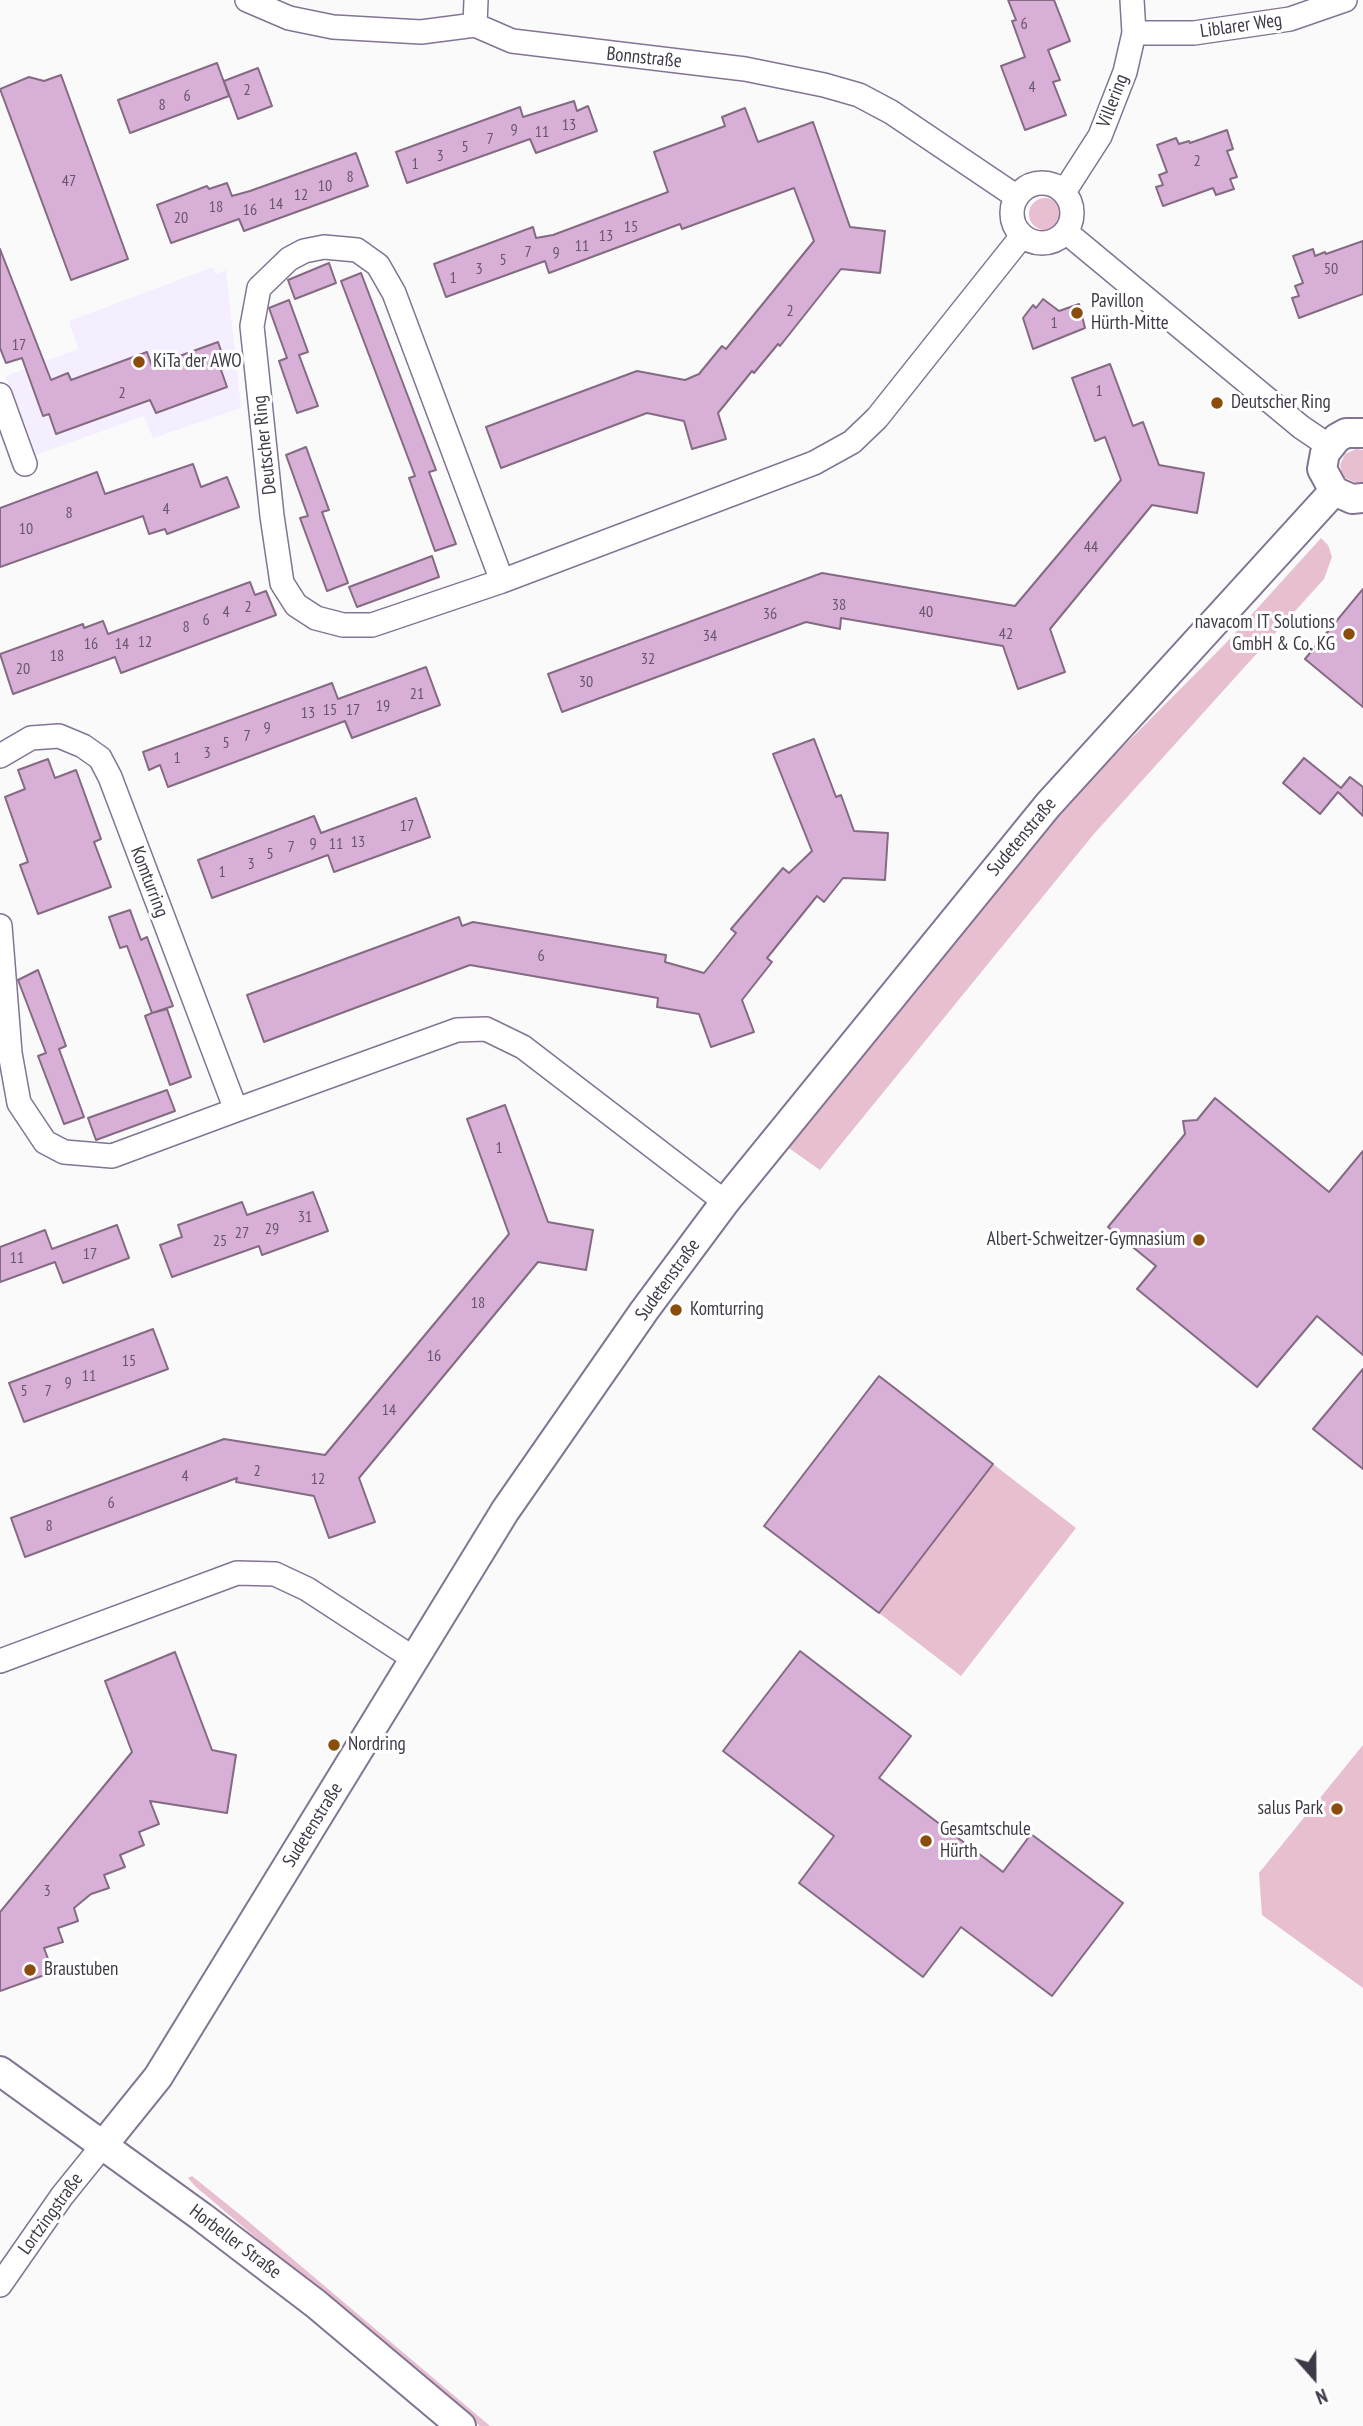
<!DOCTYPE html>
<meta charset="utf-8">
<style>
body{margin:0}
#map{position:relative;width:1363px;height:2426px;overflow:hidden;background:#fafafa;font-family:"PT Sans Narrow",sans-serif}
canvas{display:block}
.north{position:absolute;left:1279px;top:2342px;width:70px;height:70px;-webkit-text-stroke:5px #fff;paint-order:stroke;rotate:159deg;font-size:19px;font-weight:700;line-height:28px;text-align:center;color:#3f3947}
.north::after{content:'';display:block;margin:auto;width:24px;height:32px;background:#3f3947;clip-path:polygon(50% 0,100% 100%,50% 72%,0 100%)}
</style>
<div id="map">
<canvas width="1363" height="2426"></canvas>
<div class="north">N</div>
</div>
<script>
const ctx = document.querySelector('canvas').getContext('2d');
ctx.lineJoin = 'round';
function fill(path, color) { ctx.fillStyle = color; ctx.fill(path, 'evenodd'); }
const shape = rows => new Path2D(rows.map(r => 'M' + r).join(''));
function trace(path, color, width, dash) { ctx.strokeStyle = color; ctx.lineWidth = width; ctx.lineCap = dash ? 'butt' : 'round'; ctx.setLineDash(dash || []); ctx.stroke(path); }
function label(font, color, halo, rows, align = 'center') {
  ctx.font = font + ' "PT Sans Narrow",sans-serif'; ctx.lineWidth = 6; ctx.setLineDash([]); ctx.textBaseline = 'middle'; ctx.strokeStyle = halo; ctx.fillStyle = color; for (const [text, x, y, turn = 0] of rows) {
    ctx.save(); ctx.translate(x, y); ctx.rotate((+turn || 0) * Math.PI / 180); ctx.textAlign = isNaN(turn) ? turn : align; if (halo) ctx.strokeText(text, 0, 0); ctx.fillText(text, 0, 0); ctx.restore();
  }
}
fill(shape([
 [213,267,216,274,226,270,241,408,153,438,144,416,36,455,6,376,78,349,69,321]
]), '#f5eeff');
fill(shape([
 '1029 214a16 16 0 1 1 32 0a16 16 0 1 1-32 0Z',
 [1356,449,1363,450,1363,483,1359,484,1343,477,1340,465,1345,454],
 [1321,538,1328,545,1332,557,1324,579,1093,835,820,1170,786,1146,1072,798,1225,644],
 [993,1464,1076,1528,961,1676,879,1613],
 [1363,1745,1363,1988,1262,1915,1259,1873],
 [192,2176,243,2217,490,2426,480,2426,422,2378,196,2187,188,2178]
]), '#e7bfd0');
const building = shape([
 [1008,0,1054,0,1070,41,1048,50,1060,80,1053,82,1066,115,1025,130,1001,66,1025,57,1012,21,1016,20,1008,0],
 [217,63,229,96,130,133,118,100,217,63],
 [258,68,272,106,238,119,224,81,258,68],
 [61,75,128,259,71,280,0,89,29,77,44,81,61,75],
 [574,101,577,111,588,106,597,131,536,153,530,139,407,183,396,152,520,107,523,117,574,101],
 [745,108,758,142,813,122,850,227,885,231,880,273,841,269,780,346,778,344,754,373,752,371,718,413,726,439,692,449,684,421,647,413,501,468,486,427,637,371,685,380,699,374,722,346,726,349,814,241,794,188,682,229,680,224,549,273,545,261,446,297,434,264,533,227,536,238,553,235,668,192,654,152,725,126,722,117,745,108],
 [1227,130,1233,149,1227,151,1237,177,1230,179,1234,189,1216,195,1213,188,1163,206,1156,187,1163,185,1159,175,1167,172,1157,145,1176,138,1179,144,1189,141,1190,143,1227,130],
 [356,153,368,186,244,231,239,219,171,243,157,205,207,186,209,189,227,183,232,196,250,191,356,153],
 [1363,241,1363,294,1299,318,1292,298,1299,296,1295,286,1303,283,1293,256,1313,249,1315,256,1325,252,1326,254,1363,241],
 [0,249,51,380,68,373,71,380,147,352,152,366,218,342,226,365,220,367,227,387,156,413,150,400,56,434,49,414,43,416,22,358,6,363,0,348,0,249],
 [329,263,336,283,295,299,288,280,329,263],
 [361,273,436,470,429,472,456,544,435,551,409,478,415,476,341,281,361,273],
 [1043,299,1059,311,1079,304,1085,328,1033,349,1023,318,1033,305,1036,308,1043,299],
 [289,300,308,352,299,355,318,406,297,413,279,361,287,358,269,308,289,300],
 [1110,364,1133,426,1143,422,1159,465,1204,473,1197,513,1152,505,1050,629,1065,672,1018,689,1003,646,841,618,840,629,806,622,562,712,548,674,822,573,1015,606,1121,480,1105,437,1095,441,1072,378,1110,364],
 [306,447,329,510,322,512,348,583,327,591,300,518,308,516,286,455,306,447],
 [193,464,201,487,227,477,239,507,167,534,165,529,149,534,143,516,0,567,0,508,97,472,105,494,193,464],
 [432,556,439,577,357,607,349,587,432,556],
 [250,582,255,595,266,591,276,615,121,673,115,657,13,694,0,654,83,624,84,628,103,621,108,634,250,582],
 [1363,589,1363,707,1305,659,1363,589],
 [426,667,440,705,352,738,345,721,168,787,160,765,149,770,143,752,332,683,338,699,426,667],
 [814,739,836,797,841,795,854,831,888,833,885,880,843,878,824,902,817,896,767,958,772,962,742,1000,754,1032,711,1047,699,1014,657,1007,658,998,470,965,264,1042,247,995,459,917,462,926,473,922,666,955,665,962,704,973,736,933,731,929,783,868,789,873,812,851,773,754,814,739],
 [1304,758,1341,788,1350,777,1363,787,1363,816,1338,792,1320,814,1283,783,1304,758],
 [48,759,55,778,76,770,101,839,94,842,111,887,38,914,20,865,28,862,5,797,25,789,18,770,48,759],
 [416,798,430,837,334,872,328,855,212,898,198,860,314,816,321,833,416,798],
 [130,910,141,940,147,937,173,1006,152,1013,167,1009,191,1077,170,1085,145,1016,152,1013,141,983,127,946,120,948,109,917,130,910],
 [38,970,66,1046,59,1049,84,1117,64,1124,38,1056,46,1053,18,980,38,970],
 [167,1090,175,1111,96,1140,88,1118,167,1090],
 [1215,1098,1329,1192,1363,1151,1363,1355,1317,1316,1257,1387,1137,1289,1156,1266,1108,1227,1185,1134,1183,1121,1197,1120,1215,1098],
 [505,1105,548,1222,593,1230,586,1270,538,1262,359,1478,375,1522,329,1538,314,1496,236,1482,237,1478,25,1557,11,1518,224,1439,325,1455,509,1234,467,1119,505,1105],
 [313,1192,328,1231,262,1255,259,1246,172,1277,160,1245,182,1237,178,1225,242,1202,247,1215,313,1192],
 [117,1225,129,1258,63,1283,55,1262,0,1282,0,1247,45,1230,52,1249,117,1225],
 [153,1329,168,1369,24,1422,9,1383,153,1329],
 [1363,1369,1363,1469,1313,1429,1363,1369],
 [879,1376,993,1464,879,1613,764,1526,879,1376],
 [800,1651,911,1736,879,1778,1003,1872,1031,1834,1123,1903,1052,1996,961,1927,923,1977,799,1883,834,1836,723,1751,800,1651],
 [175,1652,212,1750,236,1755,227,1813,150,1801,159,1824,139,1832,144,1845,120,1855,125,1867,104,1875,109,1888,91,1894,74,1908,78,1921,58,1928,63,1942,44,1948,53,1972,0,1991,0,1912,132,1752,105,1681,175,1652]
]);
fill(building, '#d8afd6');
trace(building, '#846a82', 2);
const minor = shape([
 [247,0,289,18,333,27,421,32,475,25,512,41,745,69,824,85,859,95,891,112,1017,197],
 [475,25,476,0],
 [1134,33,1194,33,1290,19,1345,0],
 '1012 213a30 30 0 1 1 60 0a30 30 0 1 1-60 0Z',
 [1064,192,1100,136,1125,72,1134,33,1132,0],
 [1066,232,1301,427,1329,446],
 [324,247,357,250,378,265,394,293,502,581,372,625,343,625,316,618,296,605,282,583,272,516,252,326,259,288,289,259,304,251,324,247],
 [0,395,25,464],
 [502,581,814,463,852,442,877,418,1022,236],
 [0,756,31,738,59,736,83,746,100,758,110,777,236,1110,112,1156,64,1152,45,1142,19,1103,10,1053,0,926],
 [236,1110,457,1030,486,1029,523,1047,725,1202],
 [0,1661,237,1573,275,1574,307,1589,413,1658],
 [0,2285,62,2196,104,2144]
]);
const tertiary = shape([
 [1363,433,1346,433,1337,438,1325,453,1322,469,1334,491,1352,499,1363,498],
 [0,2071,202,2217,316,2304,461,2426],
 [104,2144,158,2077,505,1511,644,1311,725,1202,1048,805,1334,491]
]);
trace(minor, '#827493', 26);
trace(tertiary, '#827493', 32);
trace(minor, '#fff', 23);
trace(tertiary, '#fff', 28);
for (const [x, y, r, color] of [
 [1077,313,7,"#8a4d0c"],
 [139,362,7,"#8a4d0c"],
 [1217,403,7,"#8a4d0c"],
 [1349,634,7,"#8a4d0c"],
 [1199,1240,7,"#8a4d0c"],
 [676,1310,7,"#8a4d0c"],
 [334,1745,7,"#8a4d0c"],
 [1337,1809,7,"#8a4d0c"],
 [926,1841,7,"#8a4d0c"],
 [30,1970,7,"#8a4d0c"]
]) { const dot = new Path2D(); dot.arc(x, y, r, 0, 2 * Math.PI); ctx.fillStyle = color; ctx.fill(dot); trace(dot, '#fff', 2.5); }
label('16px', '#65566b', null, [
 ["6",1024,24],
 ["4",1032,87],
 ["2",247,90],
 ["6",187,96],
 ["8",162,105],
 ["13",569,125],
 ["9",514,130],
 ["11",542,132],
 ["7",490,139],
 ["5",465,147],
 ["3",440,156],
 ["2",1197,161],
 ["1",415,164],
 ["8",350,177],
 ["47",69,181],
 ["10",325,186],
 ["12",301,195],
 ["14",276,204],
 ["18",216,207],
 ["16",250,210],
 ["20",181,218],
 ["15",631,227],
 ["13",606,236],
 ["11",582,246],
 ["7",528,252],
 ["9",556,253],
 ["5",503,260],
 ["3",479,269],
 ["50",1331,269],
 ["1",453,278],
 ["2",790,311],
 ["1",1054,323],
 ["17",19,345],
 ["1",1099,391],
 ["2",122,393],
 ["4",166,509],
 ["8",69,513],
 ["10",26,529],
 ["44",1091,547],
 ["38",839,605],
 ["2",248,607],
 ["4",226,612],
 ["40",926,612],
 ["36",770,614],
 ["6",206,620],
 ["8",186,627],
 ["42",1006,634],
 ["34",710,636],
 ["12",145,642],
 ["16",91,644],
 ["14",122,644],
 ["18",57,656],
 ["32",648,659],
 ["20",23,669],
 ["30",586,682],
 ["21",417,694],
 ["19",383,706],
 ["15",330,710],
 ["17",353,710],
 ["13",308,713],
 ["9",267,728],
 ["7",247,736],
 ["5",226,743],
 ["3",207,753],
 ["1",177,758],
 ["17",407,826],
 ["13",358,842],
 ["9",313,844],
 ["11",336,844],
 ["7",291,847],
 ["5",270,854],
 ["3",251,864],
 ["1",222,872],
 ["6",541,956],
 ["1",499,1148],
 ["31",305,1217],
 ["29",272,1229],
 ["27",242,1233],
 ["25",220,1241],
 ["17",90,1254],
 ["11",17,1258],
 ["18",478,1303],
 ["16",434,1356],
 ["15",129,1361],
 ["11",89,1376],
 ["9",68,1383],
 ["5",24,1391],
 ["7",48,1391],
 ["14",389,1410],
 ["2",257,1471],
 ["4",185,1476],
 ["12",318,1479],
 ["6",111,1503],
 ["8",49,1526],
 ["3",47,1891]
]);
label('19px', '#3f3947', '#fff', [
 ["Liblarer Weg",1241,26,-8],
 ["Bonnstraße",644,58,6],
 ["Villering",1113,101,-69],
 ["Deutscher Ring",265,445,-96],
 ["Sudetenstraße",1022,837,-50],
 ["Komturring",149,882,69],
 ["Sudetenstraße",668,1280,-54],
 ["Sudetenstraße",313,1825,-58],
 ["Lortzingstraße",51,2214,-54],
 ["Horbeller Straße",235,2242,37]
]);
label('19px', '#3f3947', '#fff', [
 ["Pavillon",1091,302],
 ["Hürth-Mitte",1091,324],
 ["KiTa der AWO",153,362],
 ["Deutscher Ring",1231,403],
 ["navacom IT Solutions",1335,623,"right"],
 ["GmbH & Co. KG",1335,645,"right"],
 ["Albert-Schweitzer-Gymnasium",1185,1240,"right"],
 ["Komturring",690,1310],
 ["Nordring",348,1745],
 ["salus Park",1323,1809,"right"],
 ["Gesamtschule",940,1830],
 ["Hürth",940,1852],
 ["Braustuben",44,1970]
], 'left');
</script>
